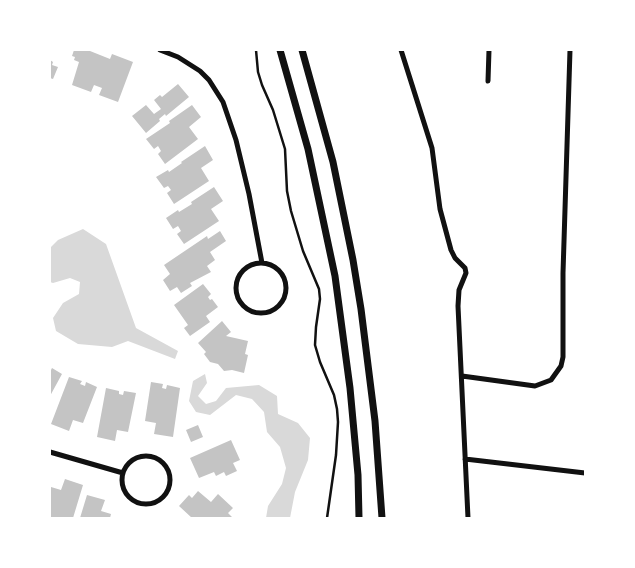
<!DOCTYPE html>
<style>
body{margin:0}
#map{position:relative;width:635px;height:568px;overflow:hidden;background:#fff;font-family:"Noto Sans",sans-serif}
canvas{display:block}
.frame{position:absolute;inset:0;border:51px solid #fff;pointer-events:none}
</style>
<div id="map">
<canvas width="635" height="568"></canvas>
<div class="frame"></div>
</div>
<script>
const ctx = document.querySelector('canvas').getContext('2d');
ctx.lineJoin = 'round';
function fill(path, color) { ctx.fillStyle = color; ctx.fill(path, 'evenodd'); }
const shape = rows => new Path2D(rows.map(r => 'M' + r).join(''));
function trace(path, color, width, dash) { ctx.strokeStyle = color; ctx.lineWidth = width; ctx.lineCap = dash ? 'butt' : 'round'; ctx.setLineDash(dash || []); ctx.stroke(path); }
fill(shape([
 [83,229,106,244,136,328,178,351,175,359,128,341,112,347,78,344,56,331,53,318,63,303,79,294,80,282,70,278,53,283,50,282,50,248,58,240],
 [205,374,207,383,198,396,206,404,216,401,226,388,259,385,277,396,278,414,298,423,310,438,308,460,295,492,290,518,266,518,268,506,282,484,286,468,280,447,267,432,264,412,252,399,236,395,210,415,196,412,189,401,193,381]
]), '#d9d9d9');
fill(shape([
 [74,50,91,50,90,51,110,59,112,54,133,62,118,102,99,95,102,88,94,85,91,92,72,85,79,62,74,60,75,57,72,56],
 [50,60,53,62,52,65,58,67,53,79,50,78],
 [178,84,189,97,166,116,165,114,159,119,160,121,146,133,132,116,146,105,154,114,161,109,154,100,160,95,162,97],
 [192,105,201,117,189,127,198,139,165,164,158,154,161,151,158,146,154,149,146,139,170,123,169,121],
 [205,146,213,160,201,168,209,181,174,204,167,193,171,190,168,186,164,188,156,177,168,170,169,172,182,163,181,162],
 [214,187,223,201,211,209,219,221,184,244,177,234,181,231,178,226,173,229,166,218,178,210,179,212,192,204,191,202],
 [220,231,226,241,210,252,215,260,207,266,211,272,190,283,192,286,181,293,177,287,170,291,163,280,170,274,164,265,207,236,208,239],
 [203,284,211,294,208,297,210,300,212,299,218,307,206,316,210,322,190,336,184,328,188,325,174,305],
 [222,321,231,332,226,336,248,341,245,354,248,355,244,373,232,370,224,371,218,364,210,362,204,354,206,352,198,343],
 [52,368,62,374,50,396,50,372],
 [69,377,82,381,80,384,85,386,86,382,97,387,83,423,73,420,69,431,51,424],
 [151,382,163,384,162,388,166,389,167,385,180,388,173,437,154,434,156,423,145,421],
 [106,388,119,391,119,394,123,395,124,391,136,393,128,432,117,430,115,441,97,437],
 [198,425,203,437,191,442,186,430],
 [231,440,240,460,233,463,237,471,226,476,224,472,216,476,214,472,199,478,190,458],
 [65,479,83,485,73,518,50,518,51,487,61,490],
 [198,491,211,502,218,494,233,508,228,513,233,518,192,518,179,506,189,495,192,498],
 [87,495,105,500,101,511,111,514,110,518,80,518]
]), '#c4c4c4');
trace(shape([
 [256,50,258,72,262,85,273,110,285,149,287,191,291,211,303,251,319,289,320,299,316,327,315,345,320,362,334,395,337,409,338,422,336,455,327,518]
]), '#111', 2.5);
trace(shape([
 [160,50,178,57,200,71,209,80,223,102,236,140,249,194,262,263],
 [401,50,432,148,440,209,451,250,455,258,465,268,466,273,459,290,458,306,468,518],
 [488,81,489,50],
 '236 288a25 25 0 1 1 50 0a25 25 0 1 1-50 0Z',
 [462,376,535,386,551,380,561,366,563,357,563,273,570,50],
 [50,452,123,473],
 '122 480a24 24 0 1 1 48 0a24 24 0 1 1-48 0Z',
 [465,459,585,473]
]), '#111', 5);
trace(shape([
 [280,50,308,149,335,276,350,388,358,475,359,518],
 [302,50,333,162,353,260,361,309,375,421,382,518]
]), '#111', 7);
</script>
